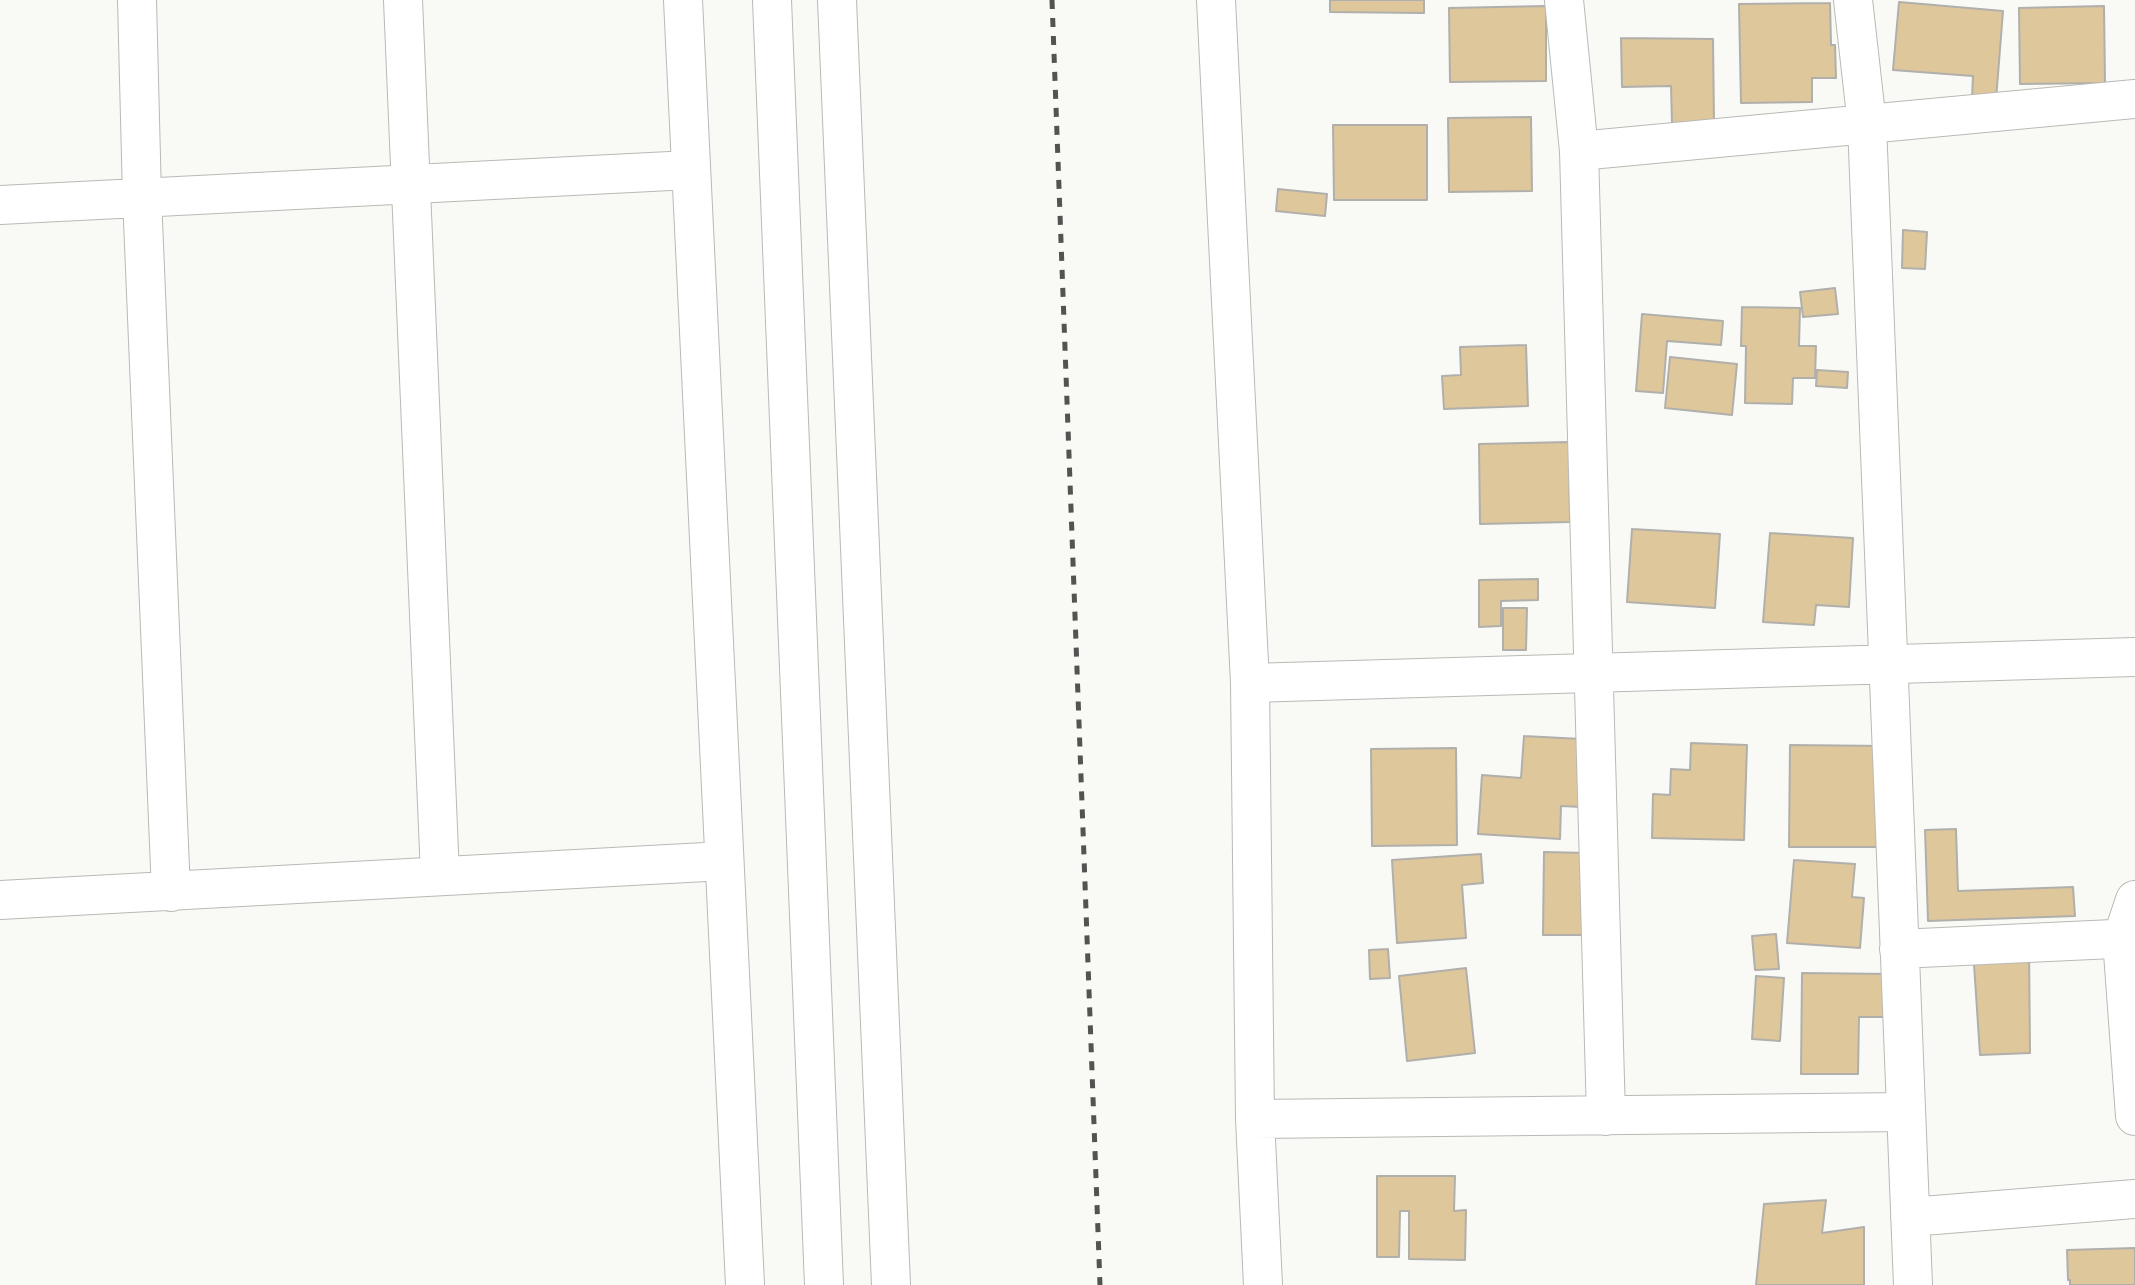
<!DOCTYPE html>
<style>
body{margin:0}
canvas{display:block;background:#f9f9f5}
</style>
<canvas width="2135" height="1285"></canvas>
<script>
const ctx = document.querySelector('canvas').getContext('2d');
ctx.lineJoin = 'round';
function fill(path, color) { ctx.fillStyle = color; ctx.fill(path, 'evenodd'); }
const shape = rows => new Path2D(rows.map(r => 'M' + r).join(''));
function trace(path, color, width, dash) { ctx.strokeStyle = color; ctx.lineWidth = width; ctx.lineCap = dash ? 'butt' : 'round'; ctx.setLineDash(dash || []); ctx.stroke(path); }
const building = shape([
 [1330,0,1424,0,1424,13,1330,12,1330,0],
 [1899,2,2003,11,1996,100,1972,98,1973,76,1893,70,1899,2],
 [1830,3,1831,45,1835,45,1836,78,1812,78,1812,102,1741,103,1739,4,1830,3],
 [1546,6,1546,81,1450,82,1449,8,1546,6],
 [2104,6,2105,83,2020,84,2019,8,2104,6],
 [1621,38,1713,39,1714,122,1672,123,1671,86,1622,87,1621,38],
 [1531,117,1532,191,1449,192,1448,118,1531,117],
 [1333,125,1427,125,1427,200,1334,200,1333,125],
 [1278,189,1327,194,1325,216,1276,211,1278,189],
 [1903,230,1927,232,1925,269,1902,268,1903,230],
 [1835,288,1838,314,1803,317,1800,292,1835,288],
 [1742,307,1800,308,1799,346,1816,346,1815,378,1793,378,1792,404,1745,403,1746,346,1741,346,1742,307],
 [1642,314,1723,321,1721,345,1667,341,1663,393,1636,391,1642,314],
 [1526,345,1528,406,1444,409,1442,376,1461,375,1460,347,1526,345],
 [1670,357,1737,364,1732,415,1665,408,1670,357],
 [1817,370,1848,372,1847,388,1816,386,1817,370],
 [1569,442,1570,522,1480,524,1479,444,1569,442],
 [1632,529,1720,534,1715,608,1627,602,1632,529],
 [1770,533,1853,538,1849,607,1816,605,1814,625,1763,622,1770,533],
 [1538,579,1538,600,1501,601,1501,626,1479,627,1479,580,1538,579],
 [1503,608,1527,608,1526,650,1503,650,1503,608],
 [1524,736,1581,739,1582,807,1561,806,1560,839,1478,834,1482,775,1521,778,1524,736],
 [1691,743,1747,745,1744,840,1652,838,1653,794,1670,795,1671,769,1690,770,1691,743],
 [1790,745,1886,746,1884,847,1789,847,1790,745],
 [1456,748,1457,845,1372,846,1371,749,1456,748],
 [1956,829,1958,891,2073,887,2075,916,1928,921,1925,830,1956,829],
 [1544,852,1587,853,1586,935,1543,935,1544,852],
 [1481,854,1483,883,1462,885,1466,938,1397,943,1392,860,1481,854],
 [1794,860,1855,864,1852,897,1864,898,1860,948,1787,943,1794,860],
 [1776,934,1779,969,1755,970,1752,936,1776,934],
 [2029,948,2030,1053,1980,1055,1973,949,2029,948],
 [1388,949,1390,978,1370,979,1369,950,1388,949],
 [1466,968,1475,1053,1407,1061,1399,976,1466,968],
 [1802,973,1891,974,1891,1017,1859,1017,1858,1074,1801,1074,1802,973],
 [1756,976,1784,978,1780,1041,1752,1039,1756,976],
 [1377,1176,1455,1176,1454,1211,1466,1210,1465,1260,1409,1259,1409,1211,1400,1211,1399,1257,1377,1257,1377,1176],
 [1826,1200,1822,1233,1864,1227,1864,1285,1756,1285,1764,1204,1826,1200],
 [2135,1248,2135,1285,2070,1285,2070,1280,2068,1280,2067,1250,2135,1248]
]);
fill(building, '#dec79b');
trace(building, '#b1afab', 2);
const minor = shape([
 [137,0,142,197,171,892],
 [403,0,440,875],
 [683,0,745,1285],
 [1216,0,1250,683,1255,1119,1263,1285],
 [1564,0,1579,151,1606,1116],
 [1853,0,1867,124,1913,1285],
 [1579,151,2135,99],
 [0,205,690,170],
 [1250,683,2135,657],
 [0,900,724,861],
 [2135,900,2122,939,2135,1116],
 [1899,949,2135,938],
 [1255,1119,1906,1112],
 [1910,1217,2135,1199]
]);
const major = shape([
 [772,0,824,1285],
 [837,0,891,1285]
]);
trace(minor, '#b9bab5', 40);
trace(major, '#b9bab5', 40);
trace(minor, '#fff', 38);
trace(major, '#fff', 38);
trace(shape([
 [1052,0,1100,1285]
]), '#535451', 5, [9, 9]);
</script>
